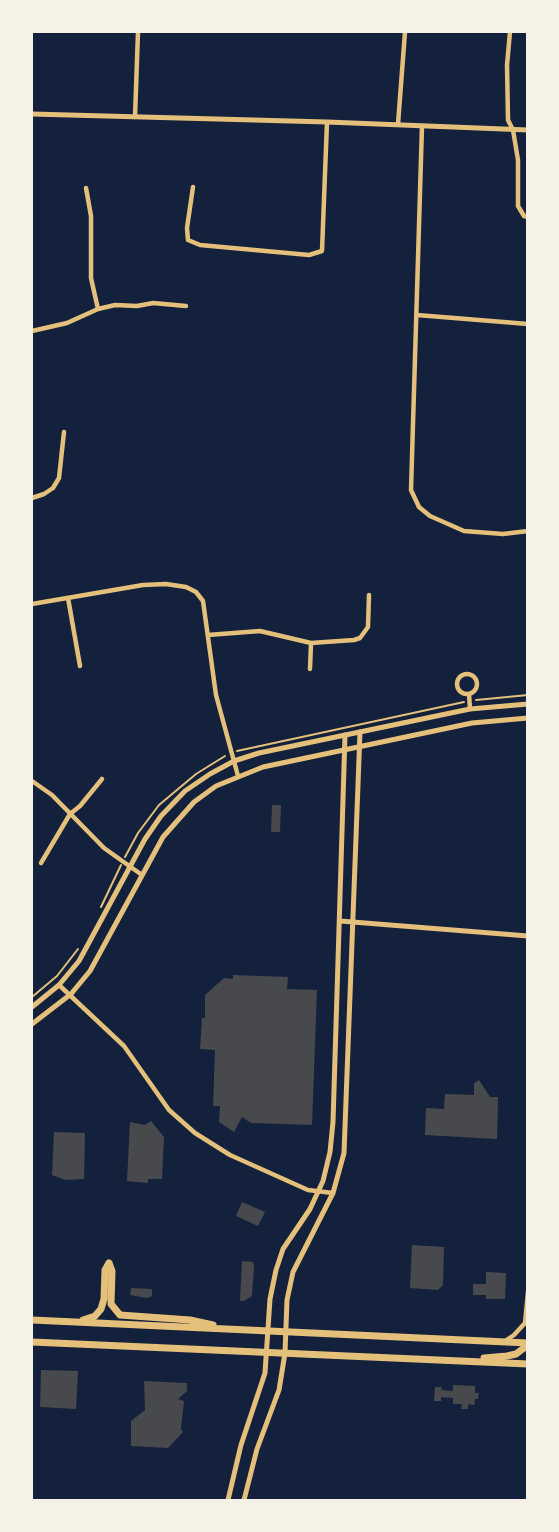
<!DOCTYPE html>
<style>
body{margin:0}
#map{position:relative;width:559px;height:1532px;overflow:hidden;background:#14213d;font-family:"Public Sans",sans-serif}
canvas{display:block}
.frame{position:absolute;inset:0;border:33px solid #f6f1e7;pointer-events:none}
</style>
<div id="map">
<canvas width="559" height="1532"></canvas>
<div class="frame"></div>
</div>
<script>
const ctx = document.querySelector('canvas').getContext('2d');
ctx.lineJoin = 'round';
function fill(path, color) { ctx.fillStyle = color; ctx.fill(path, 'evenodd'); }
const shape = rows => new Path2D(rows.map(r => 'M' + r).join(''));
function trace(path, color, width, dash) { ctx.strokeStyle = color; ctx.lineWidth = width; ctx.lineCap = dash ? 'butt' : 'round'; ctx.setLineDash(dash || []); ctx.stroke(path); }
fill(shape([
 [272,805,281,805,280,832,271,832],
 [233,975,288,977,287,989,317,990,312,1125,251,1123,242,1117,234,1132,219,1122,220,1106,213,1106,215,1050,200,1049,202,1018,205,1018,205,995,224,978,233,979],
 [479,1080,490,1097,498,1097,497,1139,425,1135,426,1108,444,1109,445,1094,474,1095,474,1083],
 [151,1121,164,1137,162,1179,148,1179,148,1183,127,1181,130,1122,145,1125],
 [54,1132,85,1133,84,1179,65,1180,52,1175],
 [242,1202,265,1212,258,1226,236,1216],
 [412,1245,444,1247,443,1285,438,1290,410,1288],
 [242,1261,253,1262,254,1266,252,1296,244,1301,240,1301],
 [486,1272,506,1273,505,1299,486,1299,486,1295,473,1295,473,1284,486,1284],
 [131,1288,152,1289,152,1296,147,1298,130,1295],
 [41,1370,78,1371,76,1409,40,1407],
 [144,1381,187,1383,187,1391,178,1399,184,1401,181,1429,183,1432,168,1448,131,1446,131,1421,145,1410],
 [453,1385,475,1386,475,1393,479,1393,478,1399,475,1399,474,1405,468,1404,468,1409,461,1409,462,1404,453,1404,453,1398,441,1397,441,1401,434,1401,435,1387,442,1387,441,1390,453,1391]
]), '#48494c');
trace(shape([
 [476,700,528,695],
 [237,751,464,702],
 [125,857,138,833,159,805,196,774,225,756],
 [101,907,121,865],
 [32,997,57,976,78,949]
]), '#e5c07b', 2);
trace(shape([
 [510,32,507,65,508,120,513,130,518,160,518,206,524,216,528,217],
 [135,117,138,32],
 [398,124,405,32],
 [422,126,411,490,419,507,430,516,464,531,503,534,528,531],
 [193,187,187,228,188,240,200,245,309,255,322,251,327,122],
 [86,188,91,216,91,278,98,309],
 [417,315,528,324],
 [32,331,67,323,98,309,115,305,137,306,153,303,186,306],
 [32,498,44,494,53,488,59,478,64,432],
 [68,598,80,666],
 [32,604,143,585,166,584,186,587,196,592,203,601,216,695,238,776],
 [208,635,260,631,311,643,354,640,360,638,368,627,369,595],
 [310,669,311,643],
 '457 684a10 10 0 1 1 20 0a10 10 0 1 1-20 0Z',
 [469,694,470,709],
 [32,781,52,795,104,848,142,875],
 [41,863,70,814,80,806,102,779],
 [59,985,124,1046,169,1110,195,1133,230,1155,308,1190,333,1193],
 [505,1341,514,1335,525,1323,528,1292]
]), '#e5c07b', 4.5);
trace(shape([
 [32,114,327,122,528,130],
 [340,921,528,936],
 [228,1500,241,1445,265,1373,270,1299,276,1270,283,1249,310,1209,323,1181,330,1152,333,1122,345,735],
 [244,1500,257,1449,279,1390,285,1353,287,1300,293,1272,333,1193,344,1153,360,732]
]), '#e5c07b', 5);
trace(shape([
 [32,1007,59,985,79,961,145,839,161,816,185,791,210,774,234,761,259,753,470,709,528,704],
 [32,1024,71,994,90,971,163,837,194,802,216,786,263,767,472,723,528,718]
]), '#e5c07b', 5);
trace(shape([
 [109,1263,112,1271,111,1304,120,1315,190,1320,213,1325],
 [32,1320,528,1343],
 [83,1320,95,1316,101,1309,104,1299,105,1270,109,1263],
 [32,1342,528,1364],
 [484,1358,507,1356,516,1354,528,1345]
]), '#e5c07b', 7);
</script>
